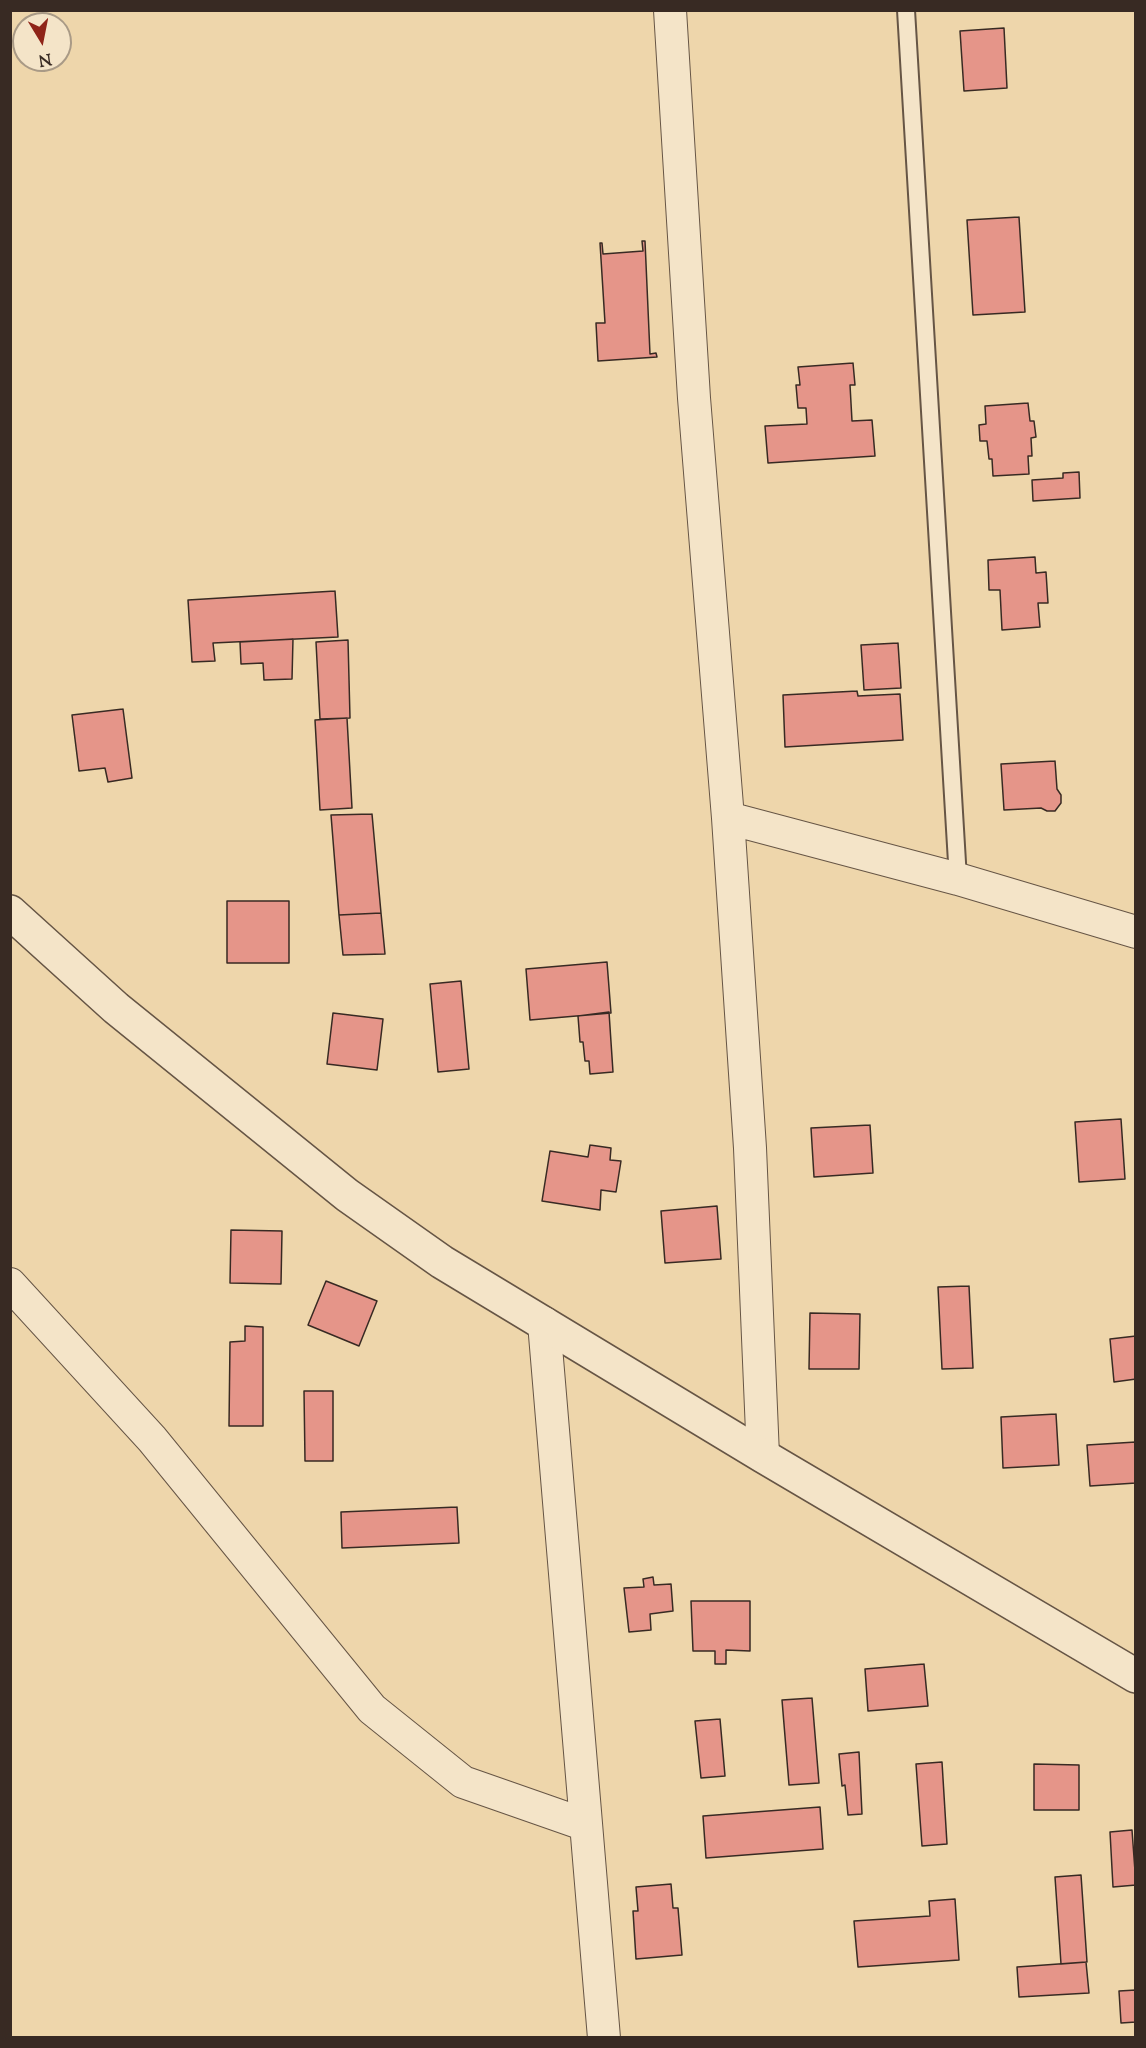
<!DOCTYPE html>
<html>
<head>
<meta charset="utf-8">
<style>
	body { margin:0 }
	#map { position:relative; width:1146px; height:2048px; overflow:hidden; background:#eed6ab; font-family:"Sorts Mill Goudy",serif }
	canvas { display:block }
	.frame { position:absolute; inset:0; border:12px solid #382a23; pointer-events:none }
	.north { position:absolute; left:12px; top:12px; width:60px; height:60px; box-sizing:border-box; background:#f4e4c8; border:2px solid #a99a86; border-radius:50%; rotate:170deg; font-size:16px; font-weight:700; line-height:24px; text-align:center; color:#382a23 }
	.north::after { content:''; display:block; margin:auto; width:21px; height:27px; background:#8f2418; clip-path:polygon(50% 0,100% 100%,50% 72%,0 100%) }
</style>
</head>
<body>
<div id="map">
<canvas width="1146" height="2048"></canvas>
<div class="frame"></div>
<div class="north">N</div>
</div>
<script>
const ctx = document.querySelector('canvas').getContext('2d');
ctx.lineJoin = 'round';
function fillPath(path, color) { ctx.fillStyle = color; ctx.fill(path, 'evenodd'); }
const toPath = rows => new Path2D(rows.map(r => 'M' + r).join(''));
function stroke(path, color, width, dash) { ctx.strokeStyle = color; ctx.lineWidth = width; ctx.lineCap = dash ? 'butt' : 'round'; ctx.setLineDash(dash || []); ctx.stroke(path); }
const building = toPath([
	[1004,28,1007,88,964,91,960,31,1004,28],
	[1019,217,1025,312,973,315,967,220,1019,217],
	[642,241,645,241,650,354,656,353,657,357,598,361,596,323,605,323,600,243,602,243,603,254,643,251,642,241],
	[853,363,855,385,850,385,852,421,872,420,875,456,768,463,765,426,807,424,806,408,798,408,796,385,800,385,798,367,853,363],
	[1028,403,1030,421,1034,421,1036,437,1031,438,1032,456,1028,456,1029,474,993,476,992,459,989,459,987,441,980,441,979,425,986,424,985,406,1028,403],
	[1079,472,1080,498,1033,501,1032,480,1063,478,1063,473,1079,472],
	[1035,557,1036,573,1046,572,1048,603,1038,603,1040,627,1002,630,1000,590,989,590,988,560,1035,557],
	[335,591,338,637,213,643,215,661,192,662,188,600,335,591],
	[293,639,292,679,264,680,263,663,241,664,240,642,293,639],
	[348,640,350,718,320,719,316,642,348,640],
	[898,643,901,688,864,690,861,645,898,643],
	[857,691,858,696,900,694,903,740,785,747,783,695,857,691],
	[123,709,132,778,108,782,105,768,79,771,72,715,123,709],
	[347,718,352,808,320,810,315,720,347,718],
	[1055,761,1057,789,1061,795,1061,803,1055,811,1047,811,1041,808,1004,810,1001,764,1055,761],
	[372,814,381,913,339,915,331,815,372,814],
	[227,901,289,901,289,963,227,963,227,901],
	[381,913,385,954,343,955,339,915,381,913],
	[607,962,611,1013,530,1020,526,969,607,962],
	[461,981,469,1069,438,1072,430,984,461,981],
	[609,1012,613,1072,590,1074,589,1061,585,1061,583,1042,580,1042,578,1016,609,1012],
	[333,1013,383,1019,377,1070,327,1064,333,1013],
	[1121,1119,1125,1179,1079,1182,1075,1122,1121,1119],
	[870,1125,873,1173,814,1177,811,1128,870,1125],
	[590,1145,611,1148,610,1160,621,1161,616,1192,601,1190,600,1210,542,1201,550,1151,588,1157,590,1145],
	[717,1206,721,1259,665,1263,661,1211,717,1206],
	[231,1230,282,1231,281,1284,230,1283,231,1230],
	[326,1281,377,1301,359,1346,308,1325,326,1281],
	[969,1286,973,1368,942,1369,938,1287,969,1286],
	[810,1313,860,1314,859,1369,809,1369,810,1313],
	[245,1326,263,1327,263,1426,229,1426,230,1342,245,1341,245,1326],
	[1136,1336,1136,1379,1114,1382,1110,1339,1136,1336],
	[304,1391,333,1391,333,1461,305,1461,304,1391],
	[1056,1414,1059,1465,1003,1468,1001,1417,1056,1414],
	[1136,1442,1136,1483,1090,1486,1087,1445,1136,1442],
	[457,1507,459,1543,342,1548,341,1512,457,1507],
	[653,1577,654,1585,671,1584,673,1611,650,1614,651,1630,629,1632,624,1588,644,1587,643,1579,653,1577],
	[691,1601,750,1601,750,1651,726,1650,726,1664,715,1664,715,1651,693,1651,691,1601],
	[924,1664,928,1706,868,1711,865,1669,924,1664],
	[812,1698,819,1783,789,1785,782,1700,812,1698],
	[720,1719,725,1776,701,1778,695,1721,720,1719],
	[859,1752,862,1814,848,1815,845,1785,842,1786,839,1754,859,1752],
	[942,1762,947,1844,922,1846,916,1764,942,1762],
	[1034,1764,1079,1765,1079,1810,1034,1810,1034,1764],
	[820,1807,823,1849,706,1858,703,1816,820,1807],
	[1132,1830,1136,1885,1113,1887,1110,1832,1132,1830],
	[1081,1875,1087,1962,1061,1964,1055,1877,1081,1875],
	[671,1884,673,1908,678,1908,682,1955,636,1959,633,1911,638,1911,636,1887,671,1884],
	[955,1899,959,1960,858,1967,854,1921,930,1916,929,1901,955,1899],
	[1086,1962,1089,1993,1019,1997,1017,1967,1086,1962],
	[1136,1990,1136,2022,1121,2023,1119,1991,1136,1990]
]);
const service = toPath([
	[906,10,958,879]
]);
const minor = toPath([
	[670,10,694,398,728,818,750,1148,763,1456],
	[728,818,958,879,1136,932],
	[10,1284,152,1439,372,1709,463,1782,586,1825],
	[544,1323,604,2038]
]);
const tertiary = toPath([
	[10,912,116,1008,347,1195,442,1262,763,1456,1136,1676]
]);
fillPath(building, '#e59589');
stroke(building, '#382a23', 1.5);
stroke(service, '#665545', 20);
stroke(minor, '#665545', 34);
stroke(tertiary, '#665545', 36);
stroke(service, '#f4e4c8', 16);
stroke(minor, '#f4e4c8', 32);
stroke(tertiary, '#f4e4c8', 33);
</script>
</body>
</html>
